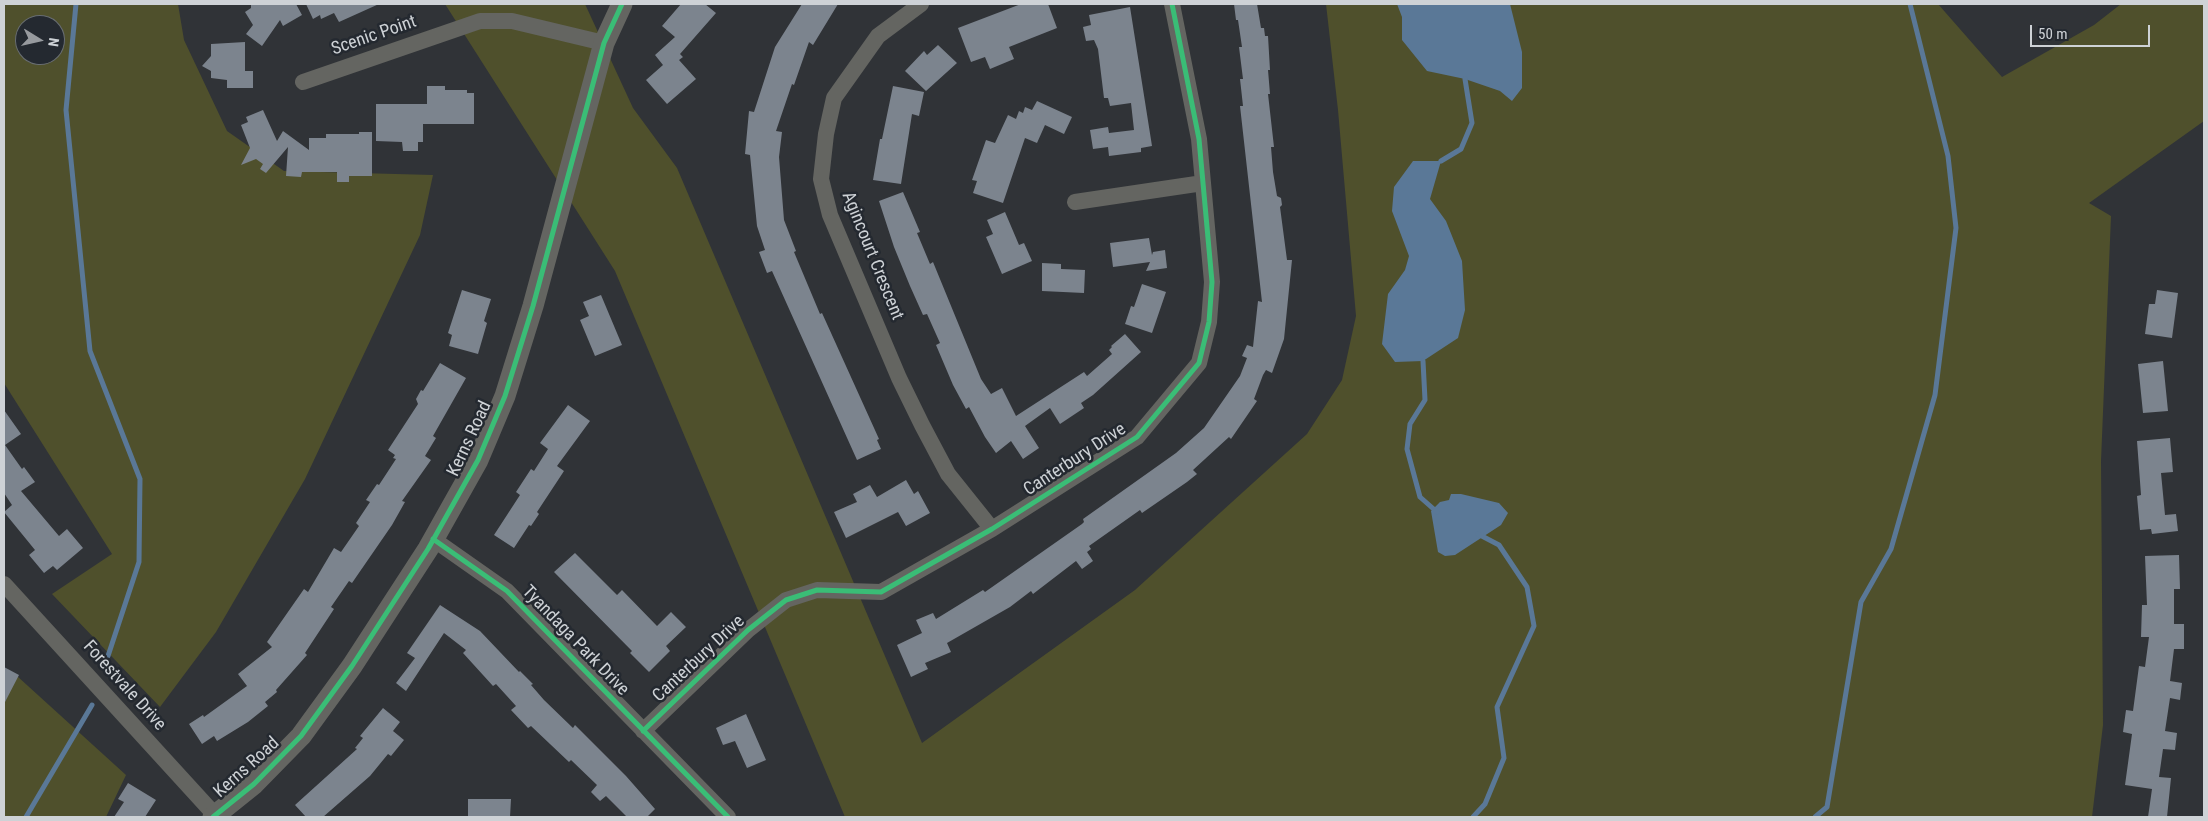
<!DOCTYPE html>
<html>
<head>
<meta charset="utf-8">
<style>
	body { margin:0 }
	#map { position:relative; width:2208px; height:821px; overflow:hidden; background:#303337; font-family:"Roboto Condensed",sans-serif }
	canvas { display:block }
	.frame { position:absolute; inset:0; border:5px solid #ced2d6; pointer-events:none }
	.north { position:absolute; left:15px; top:15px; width:50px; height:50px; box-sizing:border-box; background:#242930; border:1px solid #686d72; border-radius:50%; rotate:99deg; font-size:14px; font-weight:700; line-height:20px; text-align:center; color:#ced2d6 }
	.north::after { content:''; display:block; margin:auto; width:18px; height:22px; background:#979a9e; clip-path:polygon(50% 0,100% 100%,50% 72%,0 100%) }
	.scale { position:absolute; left:2030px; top:25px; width:120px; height:22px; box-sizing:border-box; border:2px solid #ced2d6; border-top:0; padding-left:6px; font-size:15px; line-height:18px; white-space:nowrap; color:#ced2d6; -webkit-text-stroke:4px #242930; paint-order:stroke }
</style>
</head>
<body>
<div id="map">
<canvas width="2208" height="821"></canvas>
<div class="frame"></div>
<div class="north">N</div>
<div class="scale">50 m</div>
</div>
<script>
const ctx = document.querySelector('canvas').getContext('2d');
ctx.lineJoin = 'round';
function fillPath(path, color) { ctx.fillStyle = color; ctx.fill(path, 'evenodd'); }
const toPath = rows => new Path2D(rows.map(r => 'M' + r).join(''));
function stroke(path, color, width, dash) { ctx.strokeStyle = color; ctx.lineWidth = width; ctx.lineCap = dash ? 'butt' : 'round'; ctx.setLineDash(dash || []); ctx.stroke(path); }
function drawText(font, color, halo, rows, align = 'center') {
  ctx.font = font + ' "Roboto Condensed",sans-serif'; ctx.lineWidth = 5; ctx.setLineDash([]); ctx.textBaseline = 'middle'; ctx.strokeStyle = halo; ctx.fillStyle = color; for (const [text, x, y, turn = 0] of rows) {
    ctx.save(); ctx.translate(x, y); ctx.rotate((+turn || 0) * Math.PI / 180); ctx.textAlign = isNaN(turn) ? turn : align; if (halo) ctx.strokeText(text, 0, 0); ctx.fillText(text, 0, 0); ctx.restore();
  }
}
const green = toPath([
	[4,4,178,4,184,40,227,131,284,171,433,175,420,235,305,479,216,632,160,707,52,594,112,554,4,383],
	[25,25,55,25,55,55,25,55],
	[445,4,585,4,633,108,677,168,922,743,1135,590,1307,434,1342,380,1356,316,1338,110,1326,4,1938,4,2002,77,2094,25,2121,4,2204,4,2204,121,2089,203,2111,216,2101,461,2103,725,2092,817,845,817,615,271],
	[17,676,126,775,106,817,4,817,4,697]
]);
const water = toPath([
	[1397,4,1510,4,1522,52,1522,88,1512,101,1500,91,1465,79,1427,71,1402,40,1402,17],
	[1413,161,1441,161,1430,199,1446,221,1462,261,1465,310,1458,338,1423,361,1395,362,1382,344,1388,294,1405,270,1409,256,1392,211,1394,187],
	[1451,494,1461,494,1499,503,1508,513,1501,525,1455,555,1445,556,1438,552,1431,511,1440,502,1449,500]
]);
const stream = toPath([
	[76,4,66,110,90,351,140,479,139,562,108,656],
	[1441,161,1461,149,1472,123,1465,79],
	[1423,361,1425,400,1410,424,1407,449,1420,497,1437,512],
	[26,817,92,705],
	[1473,817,1485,804,1504,758,1497,707,1534,626,1527,587,1499,545,1478,534],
	[1815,817,1827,807,1861,602,1891,549,1935,395,1956,228,1948,156,1910,4]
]);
const building = toPath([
	[251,4,296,4,302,15,283,26,280,20,262,46,246,34,253,25,245,12,251,8],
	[306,4,379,4,339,22,334,13,321,19,320,15,313,19],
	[681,4,705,4,716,13,680,54,683,57,679,60,696,79,667,104,646,80,663,65,655,55,675,37,662,26],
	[802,4,838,4,813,45,809,42,794,85,792,84,776,131,782,132,779,157,784,220,796,251,794,252,820,314,822,313,879,439,877,440,881,449,857,460,772,271,767,273,759,252,765,250,757,226,750,155,745,154,749,111,754,112,775,47],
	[1021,4,1048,4,1057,28,1009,47,1014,59,990,69,985,57,971,62,958,28],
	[1234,4,1257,4,1261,28,1264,28,1265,36,1268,36,1270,70,1268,70,1270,94,1268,94,1274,147,1271,147,1273,172,1277,196,1281,198,1282,205,1280,207,1287,260,1292,260,1284,339,1272,373,1266,370,1263,375,1254,399,1257,401,1231,439,1229,437,1193,470,1197,474,1187,482,1142,513,1140,510,1089,546,1091,549,1087,552,1093,561,1082,569,1076,561,1033,594,1031,591,1010,607,947,643,951,652,925,663,928,669,911,677,897,645,922,633,916,620,933,613,936,619,983,590,985,592,1082,524,1084,522,1083,519,1176,453,1204,428,1240,376,1247,358,1242,356,1247,345,1253,347,1258,301,1262,302,1240,106,1243,106,1240,79,1243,79,1239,47,1242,47,1238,20,1236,20],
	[1130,7,1152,146,1141,148,1141,152,1109,156,1108,147,1093,149,1090,130,1108,127,1109,133,1134,130,1131,103,1110,106,1108,98,1104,98,1098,49,1094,40,1086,41,1083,27,1091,25,1089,15],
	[245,42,245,71,253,71,253,88,227,88,227,80,211,78,211,71,202,66,211,56,211,44],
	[938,45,957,63,926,91,905,71,924,51,927,55],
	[427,86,445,86,445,90,467,90,467,93,474,93,474,124,423,124,423,142,418,142,418,151,403,151,402,142,376,141,376,104,427,104],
	[893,86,924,92,919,116,912,114,901,184,873,180,880,139,882,139],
	[1037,101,1072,117,1064,134,1045,125,1037,143,1025,138,1003,203,973,193,977,181,972,180,986,140,995,143,1008,115,1016,119,1019,111,1023,113,1025,107,1032,110],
	[263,110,277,141,283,131,309,150,309,138,326,138,326,134,359,134,359,132,372,132,372,176,349,176,349,182,337,182,337,172,302,172,301,177,286,176,288,147,266,173,260,169,263,164,256,159,241,165,250,148,241,125,248,122,246,117],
	[903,192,920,232,917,233,930,264,933,262,981,379,991,394,1002,388,1016,416,1084,372,1087,376,1112,354,1109,350,1112,347,1111,346,1125,334,1141,352,1093,395,1081,403,1084,408,1060,424,1050,408,1025,426,1039,448,1023,459,1011,441,996,453,985,437,969,407,966,409,953,385,936,345,940,343,927,314,923,315,910,286,894,247,879,201],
	[1005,212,1019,245,1024,243,1032,261,1002,274,986,237,993,234,987,220],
	[1149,238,1152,255,1153,252,1165,250,1167,268,1146,271,1150,262,1113,267,1110,243],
	[1042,263,1061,264,1061,269,1085,270,1084,293,1042,291],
	[1142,284,1166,292,1152,333,1125,324,1131,306,1134,307],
	[462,290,491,299,484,321,487,323,478,354,449,346,452,335,448,333],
	[2157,290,2178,293,2172,338,2145,334,2149,304,2155,304],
	[601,295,622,345,595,356,580,320,589,316,583,302],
	[2163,361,2168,411,2143,413,2138,364],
	[440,363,466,378,433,436,436,438,425,456,431,460,402,501,405,502,392,525,352,583,349,581,331,607,334,609,305,653,307,655,276,690,277,692,265,702,268,706,248,722,217,741,214,736,202,744,189,724,203,715,204,717,247,686,238,674,272,647,267,642,304,589,308,592,334,548,341,552,359,526,356,523,370,502,366,500,377,484,379,485,396,459,393,458,395,455,388,450,418,404,416,399,421,390,423,391],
	[568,405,590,421,557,466,564,471,537,512,539,514,531,526,529,525,514,548,494,535,520,495,516,492,531,469,534,471,548,449,540,443],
	[4,410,21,434,5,445,22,469,24,467,35,482,21,491,59,536,67,529,83,548,57,570,53,566,44,573,29,555,35,550,4,512,12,505,4,493],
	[2170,438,2173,472,2161,473,2165,515,2176,514,2178,531,2152,534,2151,529,2140,530,2137,496,2141,495,2137,441],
	[906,480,914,494,918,491,930,513,906,526,898,512,846,538,834,512,857,502,853,494,870,485,877,497],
	[575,553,617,595,622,590,657,626,671,612,686,627,666,646,670,651,649,672,630,653,632,651,554,572],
	[2179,555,2180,589,2174,589,2174,624,2184,624,2184,649,2174,649,2170,681,2182,683,2180,700,2170,698,2165,731,2177,733,2175,750,2163,749,2159,777,2171,778,2167,817,2148,817,2152,789,2125,785,2132,734,2123,732,2126,710,2133,711,2139,666,2145,667,2149,637,2141,637,2142,605,2147,605,2145,556],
	[440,605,480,631,519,672,520,671,533,684,531,685,544,700,573,728,575,725,626,776,655,809,647,817,627,817,606,796,600,801,591,792,597,785,571,760,569,762,531,726,528,728,511,710,516,706,496,684,493,686,463,653,466,650,444,633,406,691,396,683,415,658,407,653],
	[4,667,19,675,4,704],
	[383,708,400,722,393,731,404,740,391,756,388,754,370,776,323,817,306,817,295,805,357,749,355,748,363,738,360,736],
	[746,714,766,760,747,768,735,741,723,745,716,728],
	[128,783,156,800,145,817,114,817,124,802,118,799],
	[468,799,511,799,510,817,468,817]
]);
const minor = toPath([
	[921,4,878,36,834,98,826,134,821,179,830,215,899,378,922,425,948,474,992,529],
	[303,82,480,21,512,21,604,43],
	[1075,202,1203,183],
	[433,539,507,591,728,817],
	[4,584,215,815],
	[643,731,748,630,786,600,817,590,881,592,992,529,1137,437,1199,363,1209,322,1212,282,1199,139,1172,4]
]);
const tertiary = toPath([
	[213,817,254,784,301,736,352,666,428,549,478,460,505,396,533,306,604,43,622,4]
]);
const cycleway = toPath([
	[433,539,507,591,728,817],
	[643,731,748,630,786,600,817,590,881,592,992,529,1137,437,1199,363,1209,322,1212,282,1199,139,1172,4],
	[213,817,254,784,301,736,352,666,428,549,478,460,505,396,533,306,604,43,622,4]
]);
const streetNames = [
	["Scenic Point",374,36,-19],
	["Agincourt Crescent",872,256,68],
	["Kerns Road",470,439,-65],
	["Canterbury Drive",1075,460,-33],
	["Tyandaga Park Drive",575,641,46],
	["Canterbury Drive",699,659,-43],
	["Forestvale Drive",124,686,48],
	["Kerns Road",247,768,-42]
];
fillPath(green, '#4f502c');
fillPath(water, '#5a7897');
stroke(stream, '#5a7897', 5);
fillPath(building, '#7c848e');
stroke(minor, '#646561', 16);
stroke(tertiary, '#646561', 21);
stroke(cycleway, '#3abd76', 5);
drawText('18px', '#ced2d6', '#242930', streetNames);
</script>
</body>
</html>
